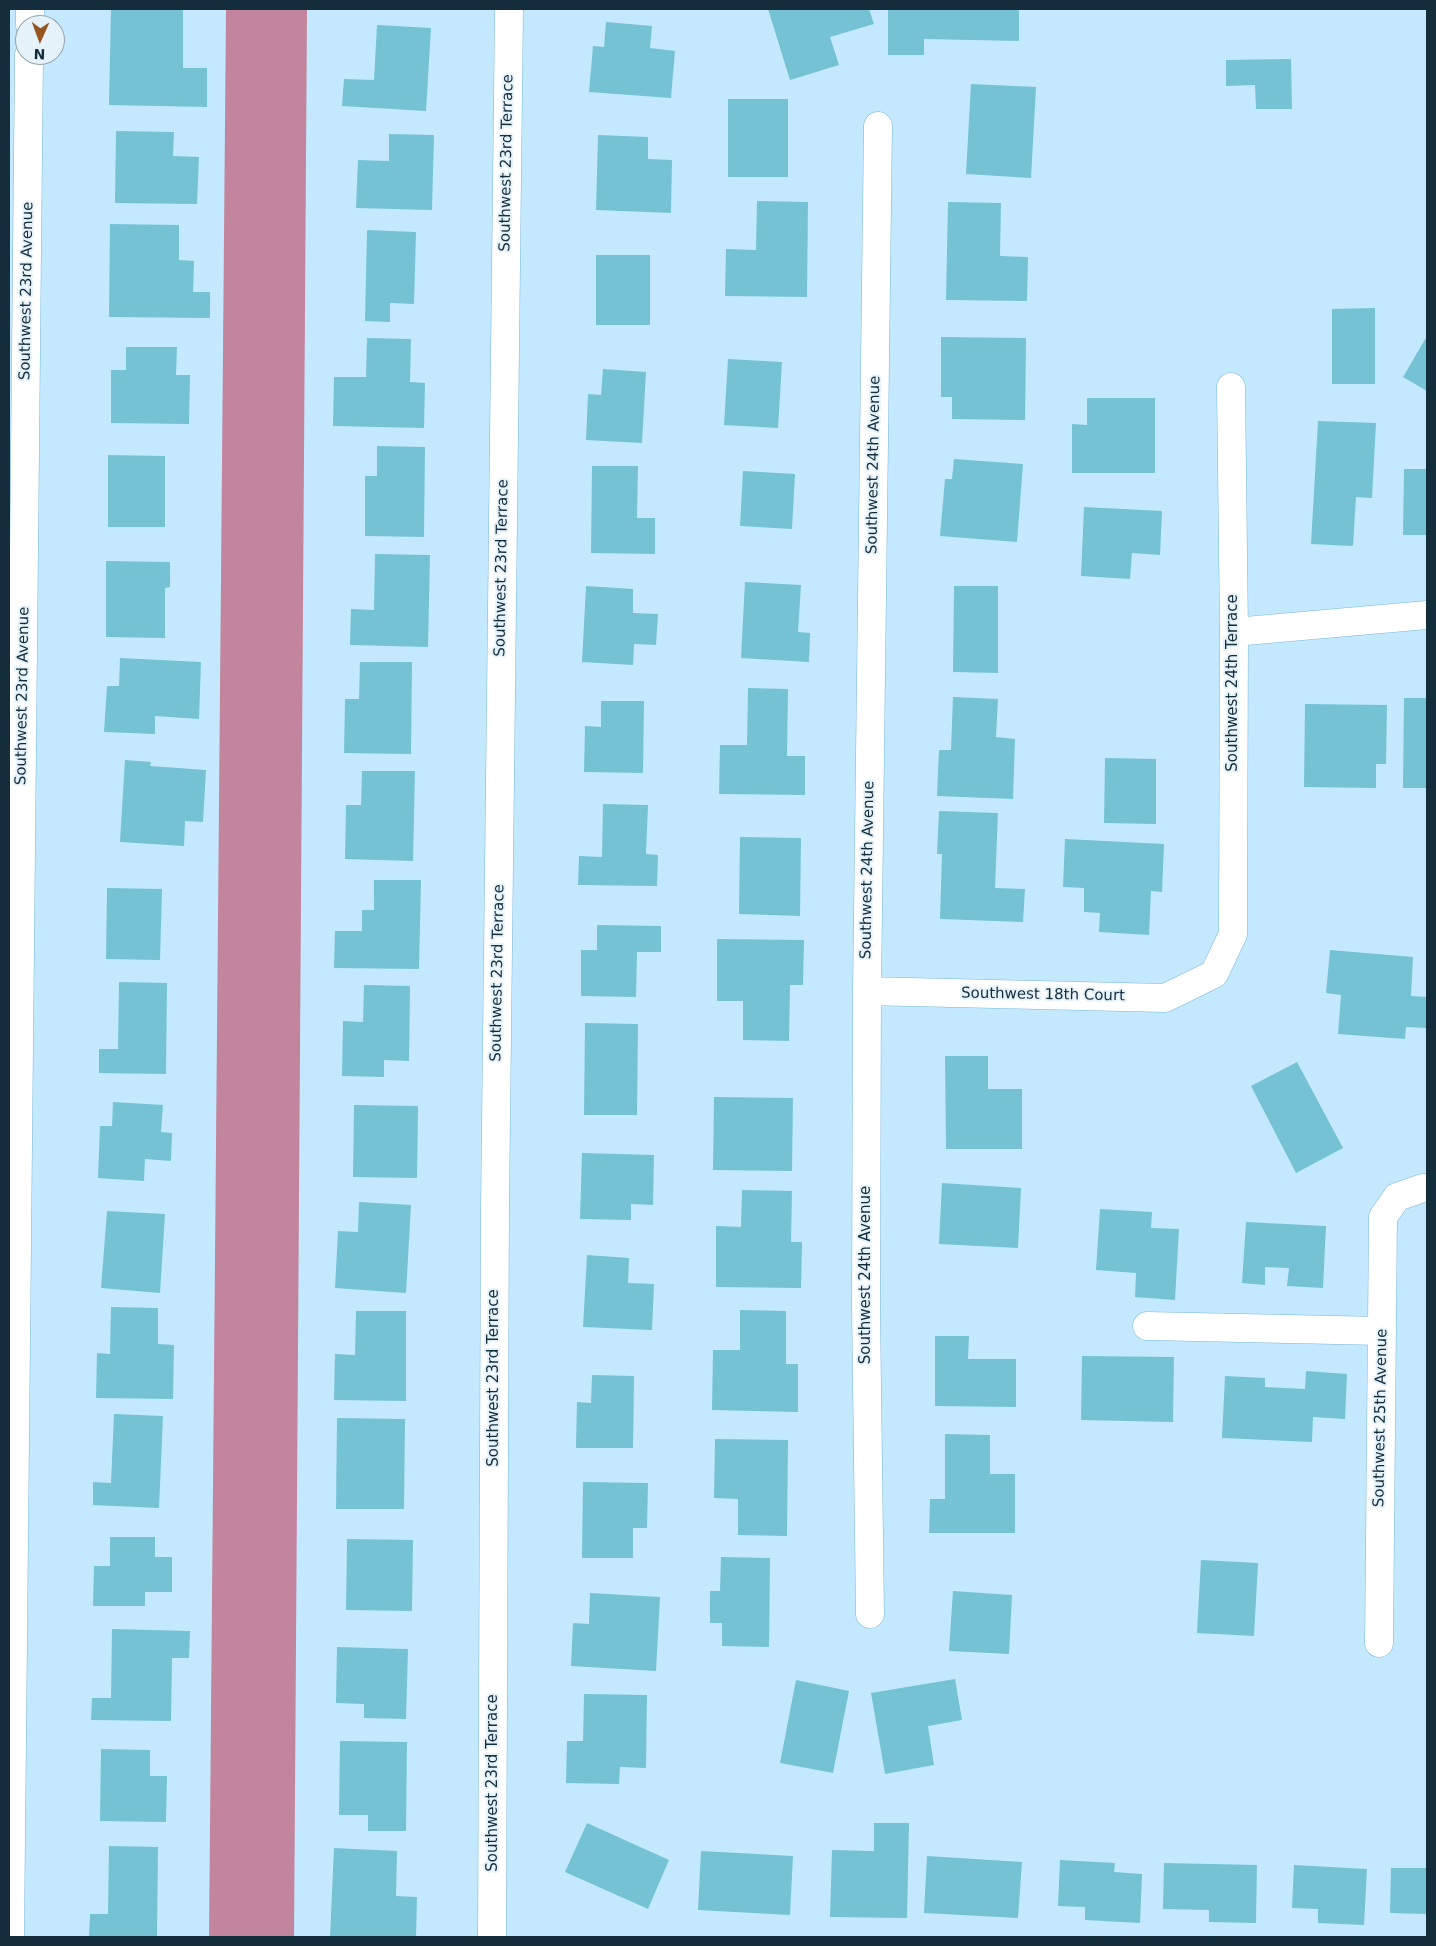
<!DOCTYPE html>
<html>
<head>
<meta charset="utf-8">
<style>
	body { margin:0 }
	#map { position:relative; width:1436px; height:1946px; overflow:hidden; background:#c4e9fe; font-family:"DejaVu Sans",sans-serif }
	canvas { display:block }
	.frame { position:absolute; inset:0; border:10px solid #142d3b; pointer-events:none }
	.north { position:absolute; left:15px; top:15px; width:50px; height:50px; box-sizing:border-box; background:#e6f2f9; border:1px solid #92a3ad; border-radius:50%; rotate:182deg; font-size:14px; font-weight:700; line-height:20px; text-align:center; color:#142d3b }
	.north::after { content:''; display:block; margin:auto; width:18px; height:22px; background:#975523; clip-path:polygon(50% 0,100% 100%,50% 72%,0 100%) }
</style>
</head>
<body>
<div id="map">
<canvas width="1436" height="1946"></canvas>
<div class="frame"></div>
<div class="north">N</div>
</div>
<script>
const ctx = document.querySelector('canvas').getContext('2d');
ctx.lineJoin = 'round';
function fillPath(path, color) { ctx.fillStyle = color; ctx.fill(path, 'evenodd'); }
const toPath = rows => new Path2D(rows.map(r => 'M' + r).join(''));
function stroke(path, color, width, dash) { ctx.strokeStyle = color; ctx.lineWidth = width; ctx.lineCap = dash ? 'butt' : 'round'; ctx.setLineDash(dash || []); ctx.stroke(path); }
function drawText(font, color, halo, rows, align = 'center') {
  ctx.font = font + ' "DejaVu Sans",sans-serif'; ctx.lineWidth = 4; ctx.setLineDash([]); ctx.textBaseline = 'middle'; ctx.strokeStyle = halo; ctx.fillStyle = color; for (const [text, x, y, turn = 0] of rows) {
    ctx.save(); ctx.translate(x, y); ctx.rotate((+turn || 0) * Math.PI / 180); ctx.textAlign = isNaN(turn) ? turn : align; if (halo) ctx.strokeText(text, 0, 0); ctx.fillText(text, 0, 0); ctx.restore();
  }
}
const water = toPath([
	[226,9,307,9,294,1937,209,1937]
]);
const building = toPath([
	[111,9,183,9,183,68,207,68,207,107,109,105],
	[768,9,869,9,874,24,830,37,839,65,790,80],
	[888,9,1019,9,1019,41,924,39,924,55,888,55],
	[606,22,652,26,650,48,675,51,671,98,589,92,593,46,604,47],
	[377,25,431,28,426,111,342,106,344,79,374,80],
	[1291,59,1292,109,1256,109,1255,85,1226,86,1226,60],
	[971,84,1036,87,1031,178,966,174],
	[728,99,788,99,788,177,728,177],
	[116,131,174,132,173,156,199,157,197,204,115,203],
	[389,134,434,135,432,210,356,208,358,160,389,161],
	[598,135,648,137,648,159,672,160,671,213,596,210],
	[757,201,808,202,807,297,725,296,726,249,756,250],
	[948,202,1001,203,1000,256,1028,257,1027,301,946,300],
	[110,224,179,225,179,260,194,261,193,292,210,292,210,318,109,317],
	[367,230,416,232,414,304,390,303,390,322,365,321],
	[596,255,650,255,650,325,596,325],
	[1375,308,1375,384,1332,384,1332,309],
	[1427,336,1427,391,1403,377],
	[941,337,1026,338,1025,420,952,419,952,397,941,397],
	[367,338,411,339,410,382,425,383,424,428,333,426,334,377,366,377],
	[126,347,177,347,176,375,190,375,189,424,111,423,111,370,126,370],
	[728,359,782,362,778,428,724,425],
	[603,369,646,372,642,443,586,440,588,394,601,395],
	[1087,398,1155,398,1155,473,1072,473,1072,424,1087,425],
	[1318,421,1376,423,1372,498,1356,497,1353,546,1311,544],
	[377,446,425,447,424,537,365,536,365,476,377,476],
	[108,455,165,456,165,527,108,527],
	[954,459,1023,464,1017,542,940,536,945,479,952,479],
	[592,466,638,466,637,518,655,518,655,554,591,553],
	[1404,469,1427,469,1427,535,1403,535],
	[743,471,795,474,792,529,740,526],
	[1084,507,1162,511,1160,555,1132,553,1130,579,1081,576],
	[375,554,430,555,428,647,350,645,351,609,374,610],
	[106,561,170,562,170,587,165,588,165,638,106,637],
	[745,582,801,585,798,632,810,633,809,662,741,658],
	[586,586,633,589,633,613,658,614,656,645,634,644,633,665,582,662],
	[954,586,998,586,998,673,953,672],
	[120,658,201,662,199,719,155,716,155,734,104,732,107,686,119,686],
	[360,662,412,662,411,754,344,753,345,699,359,699],
	[748,688,788,689,787,756,805,756,805,795,719,794,720,745,747,745],
	[953,697,998,699,996,737,1015,739,1013,799,937,796,939,750,951,750],
	[1404,698,1427,698,1427,788,1403,788],
	[601,701,644,701,643,773,584,772,585,726,601,727],
	[1305,704,1387,705,1386,764,1376,764,1376,788,1304,787],
	[1105,758,1156,759,1156,824,1104,823],
	[125,760,151,762,150,766,206,770,203,822,185,821,184,846,120,842],
	[362,771,415,771,413,861,345,859,346,805,361,805],
	[603,804,648,805,646,854,658,855,657,886,578,885,579,856,602,857],
	[939,811,998,813,995,888,1025,889,1023,922,940,919,942,854,937,854],
	[740,837,801,838,800,916,739,914],
	[1065,839,1164,844,1162,892,1151,891,1149,935,1099,932,1100,913,1084,912,1084,888,1063,887],
	[374,880,421,880,419,969,334,968,335,931,362,931,362,910,374,910],
	[107,888,162,889,160,960,106,959],
	[597,925,661,926,661,952,637,952,636,997,581,996,581,950,597,950],
	[717,939,804,940,803,985,790,985,789,1041,743,1040,743,1001,717,1001],
	[1330,950,1413,957,1411,996,1427,997,1427,1028,1406,1027,1405,1039,1338,1034,1341,995,1326,993],
	[119,982,167,983,166,1074,99,1073,99,1049,118,1049],
	[364,985,410,986,409,1061,384,1060,384,1077,342,1076,343,1021,363,1022],
	[585,1023,638,1024,637,1115,584,1115],
	[945,1056,988,1056,988,1089,1022,1089,1022,1149,946,1149],
	[1297,1062,1343,1148,1296,1173,1251,1086],
	[714,1097,793,1098,792,1171,713,1170],
	[113,1102,163,1105,161,1132,172,1133,171,1161,145,1159,144,1181,98,1178,100,1126,112,1126],
	[354,1105,418,1106,417,1178,353,1177],
	[582,1153,654,1155,653,1205,631,1204,631,1220,580,1219],
	[942,1183,1021,1188,1018,1248,939,1244],
	[742,1190,792,1191,791,1242,802,1242,801,1288,716,1287,716,1226,741,1227],
	[359,1202,411,1205,406,1293,335,1288,338,1231,358,1232],
	[1100,1209,1152,1212,1151,1228,1179,1229,1175,1300,1135,1297,1136,1273,1096,1270],
	[107,1211,165,1214,160,1293,101,1288],
	[1246,1222,1326,1226,1323,1288,1287,1286,1289,1268,1265,1267,1265,1285,1242,1283],
	[587,1255,629,1258,628,1283,654,1284,652,1330,583,1327],
	[111,1307,158,1308,158,1344,174,1345,173,1399,96,1398,97,1353,110,1354],
	[740,1310,786,1311,786,1364,798,1364,798,1412,712,1410,713,1350,740,1350],
	[356,1311,406,1311,406,1401,334,1400,335,1354,355,1355],
	[935,1336,969,1336,968,1359,1016,1359,1016,1407,935,1406],
	[1082,1356,1174,1357,1173,1422,1081,1420],
	[1306,1371,1347,1374,1345,1419,1313,1417,1312,1442,1222,1438,1225,1376,1265,1378,1265,1387,1305,1389],
	[592,1375,634,1376,633,1448,576,1448,577,1402,591,1403],
	[114,1414,163,1416,159,1508,93,1505,93,1482,111,1483],
	[337,1418,405,1419,404,1509,336,1509],
	[945,1434,990,1435,990,1474,1015,1474,1015,1533,929,1533,930,1499,945,1499],
	[715,1439,788,1440,787,1536,738,1535,738,1499,714,1498],
	[583,1482,648,1483,647,1528,633,1528,633,1558,582,1558],
	[110,1537,155,1537,155,1557,172,1557,172,1592,145,1592,145,1606,93,1606,94,1566,110,1566],
	[347,1539,413,1540,412,1611,346,1610],
	[721,1557,770,1558,769,1647,722,1646,722,1623,710,1623,710,1591,720,1591],
	[1201,1560,1258,1563,1254,1636,1197,1633],
	[953,1591,1012,1595,1009,1654,949,1651],
	[590,1593,660,1597,656,1671,571,1666,573,1623,589,1624],
	[112,1629,190,1631,189,1658,172,1658,171,1721,91,1720,92,1698,111,1698],
	[337,1647,408,1649,406,1719,364,1718,364,1704,336,1703],
	[955,1679,962,1720,928,1726,934,1765,885,1774,871,1693],
	[796,1680,849,1691,833,1773,780,1763],
	[584,1694,647,1695,646,1768,620,1767,619,1784,566,1783,567,1741,583,1741],
	[340,1741,407,1742,406,1831,368,1831,368,1815,339,1815],
	[101,1749,150,1750,150,1776,167,1776,166,1822,100,1821],
	[587,1823,669,1860,648,1909,565,1872],
	[874,1823,909,1823,907,1918,830,1917,832,1850,874,1851],
	[109,1846,158,1847,157,1937,89,1937,90,1914,108,1914],
	[334,1848,397,1851,396,1896,417,1897,416,1937,330,1937],
	[701,1851,793,1856,790,1915,698,1910],
	[927,1856,1022,1862,1018,1918,924,1913],
	[1060,1860,1115,1863,1114,1872,1142,1874,1140,1923,1085,1920,1085,1907,1058,1906],
	[1164,1863,1257,1865,1256,1923,1209,1922,1209,1910,1163,1909],
	[1294,1865,1367,1869,1364,1925,1318,1923,1318,1909,1292,1908],
	[1391,1868,1427,1868,1427,1914,1390,1913]
]);
const minor = toPath([
	[30,25,30,9],
	[1234,632,1427,615],
	[867,991,1165,998,1214,974,1233,934,1234,632,1231,387],
	[1147,1326,1382,1331],
	[870,1614,866,1307,867,991,878,126],
	[1379,1643,1383,1217,1397,1197,1423,1188,1427,1188],
	[10,1937,29,55],
	[492,1937,495,1207,509,9]
]);
const streetNames = [
	["Southwest 23rd Terrace",507,163,-89],
	["Southwest 23rd Avenue",27,291,-89],
	["Southwest 24th Avenue",874,465,-89],
	["Southwest 23rd Terrace",502,568,-89],
	["Southwest 24th Terrace",1233,683,-90],
	["Southwest 23rd Avenue",23,696,-89],
	["Southwest 24th Avenue",868,870,-89],
	["Southwest 23rd Terrace",498,973,-89],
	["Southwest 18th Court",1043,995,1],
	["Southwest 24th Avenue",866,1275,-90],
	["Southwest 23rd Terrace",494,1378,-90],
	["Southwest 25th Avenue",1381,1418,-89],
	["Southwest 23rd Terrace",493,1783,-90]
];
fillPath(water, '#c3849d');
fillPath(building, '#74c2d4');
stroke(minor, '#78b6d8', 29);
stroke(minor, '#fff', 28);
drawText('15px', '#142d3b', '#e6f2f9', streetNames);
</script>
</body>
</html>
